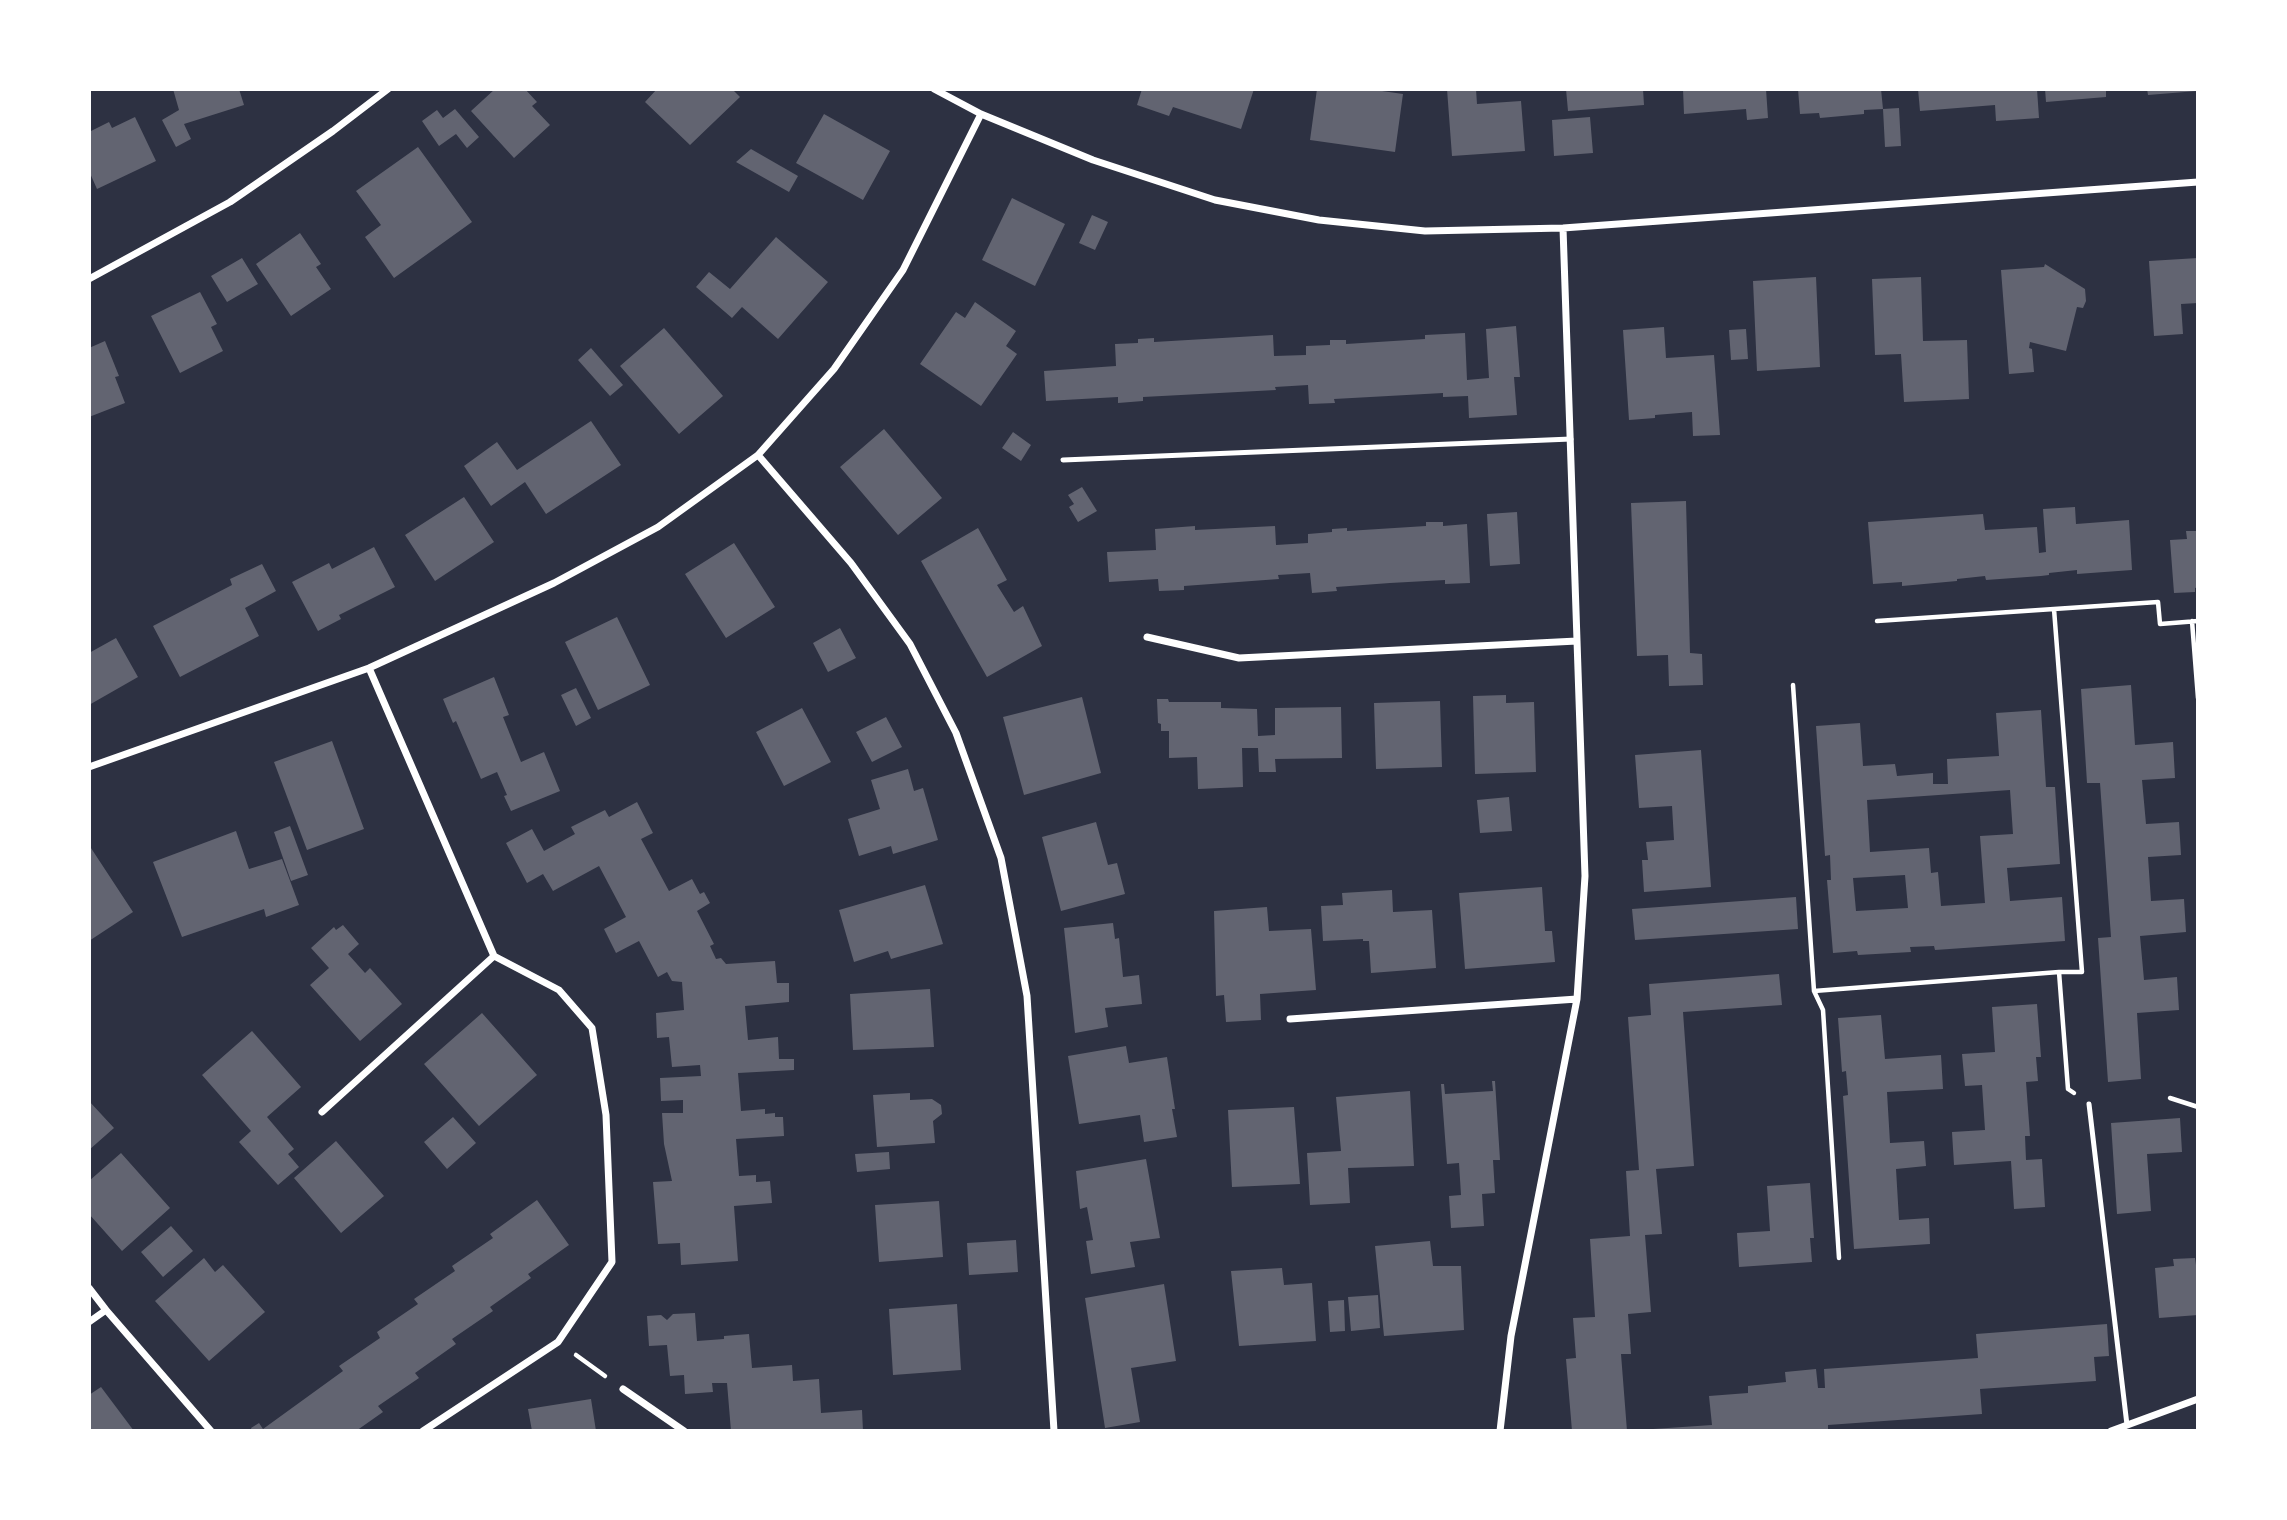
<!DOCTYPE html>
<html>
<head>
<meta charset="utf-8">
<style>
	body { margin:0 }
	#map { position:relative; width:2287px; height:1520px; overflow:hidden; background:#2d3142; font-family:Poppins,sans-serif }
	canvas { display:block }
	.frame { position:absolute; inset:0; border:91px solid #fff; pointer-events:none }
</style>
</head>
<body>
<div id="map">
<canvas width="2287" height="1520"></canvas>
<div class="frame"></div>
</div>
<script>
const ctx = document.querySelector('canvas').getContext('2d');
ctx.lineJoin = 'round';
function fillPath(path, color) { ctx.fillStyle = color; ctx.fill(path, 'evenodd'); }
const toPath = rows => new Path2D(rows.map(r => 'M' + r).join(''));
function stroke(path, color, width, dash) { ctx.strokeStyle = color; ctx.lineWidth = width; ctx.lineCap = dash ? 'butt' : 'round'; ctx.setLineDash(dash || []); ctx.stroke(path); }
const building = toPath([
	[173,89,239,89,244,105,184,124,191,139,176,147,162,120,179,110],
	[495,89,525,89,537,102,532,106,550,125,514,158,471,111],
	[657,89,732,89,740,97,690,145,645,102],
	[1142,89,1254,89,1241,129,1173,107,1169,116,1137,105],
	[1317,89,1383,89,1382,91,1403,94,1395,152,1310,140],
	[1447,89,1476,89,1477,104,1521,101,1525,151,1452,156],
	[1566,89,1643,89,1644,105,1568,111],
	[1683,89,1766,89,1768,118,1747,120,1746,109,1684,114],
	[1798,89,1881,89,1883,109,1864,110,1864,114,1820,118,1819,113,1800,114],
	[1918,89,2037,89,2039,118,1996,121,1995,105,1920,111],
	[2045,89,2106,89,2106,97,2046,102],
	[2147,89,2197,89,2197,91,2148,95],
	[1899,108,1901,146,1885,147,1883,109],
	[455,109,479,137,467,148,456,134,439,146,422,121,437,110,443,118],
	[824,114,890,151,863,200,796,163],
	[135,117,156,161,97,189,89,171,89,132,109,122,112,128],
	[1590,117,1593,153,1554,156,1552,120],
	[418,147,472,222,394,278,365,237,381,225,356,191],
	[751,149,798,176,789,192,736,162],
	[1012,198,1065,224,1035,286,982,260],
	[1092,215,1108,222,1095,250,1079,243],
	[300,233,321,264,316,267,331,289,291,316,256,264],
	[776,237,828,282,778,339,742,307,732,318,696,287,709,272,730,289],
	[242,258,258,284,227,302,211,276],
	[2198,258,2198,303,2181,304,2183,334,2154,336,2149,261],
	[2045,264,2085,289,2086,301,2083,308,2077,307,2066,351,2030,342,2029,348,2032,349,2034,372,2009,374,2001,270,2044,267],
	[1816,277,1820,367,1757,371,1753,281],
	[1921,277,1923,341,1967,340,1969,399,1904,402,1901,354,1875,355,1872,279],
	[200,292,217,324,211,327,223,351,180,373,151,316],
	[975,302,1016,331,1006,346,1017,354,981,406,920,364,956,312,965,318],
	[1516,326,1520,377,1514,377,1517,415,1469,418,1468,396,1443,397,1443,393,1334,399,1335,403,1309,404,1308,385,1275,387,1276,390,1143,397,1143,401,1118,403,1118,397,1046,401,1044,371,1116,366,1115,344,1138,343,1138,339,1154,338,1154,342,1273,335,1274,356,1306,355,1306,346,1330,345,1330,340,1346,340,1346,344,1425,339,1425,335,1465,333,1467,380,1489,378,1486,329],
	[1664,327,1666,358,1714,355,1720,435,1693,436,1692,412,1655,415,1655,418,1629,420,1623,330],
	[664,328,723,396,679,434,620,366],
	[1746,329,1748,359,1731,360,1729,330],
	[105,341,119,376,115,377,125,403,89,417,89,348],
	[591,348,623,385,610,396,578,360],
	[591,421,621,465,546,514,525,482,491,506,464,466,497,442,517,470],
	[884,429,942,498,898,535,840,467],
	[1013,432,1031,445,1021,461,1002,448],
	[1082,487,1097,511,1078,522,1069,507,1074,504,1068,495],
	[464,497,494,542,435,581,405,535],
	[1686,501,1690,653,1702,654,1703,685,1669,686,1668,655,1637,656,1631,503],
	[2075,507,2076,524,2129,520,2132,570,2077,574,2077,570,2049,573,2049,575,2041,576,1986,580,1985,576,1957,579,1957,581,1902,586,1902,582,1873,584,1868,522,1983,514,1985,530,2037,527,2039,553,2046,552,2043,509],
	[1517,512,1520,564,1490,566,1487,514],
	[1426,522,1443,522,1443,526,1467,524,1470,583,1445,584,1445,580,1390,583,1336,587,1337,591,1312,593,1310,573,1278,575,1279,579,1184,586,1184,590,1159,591,1158,579,1109,582,1107,552,1156,550,1155,529,1195,526,1195,530,1275,526,1276,545,1308,543,1308,534,1332,532,1332,529,1347,528,1347,531,1426,526],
	[978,528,1007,580,997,585,1014,612,1023,606,1042,646,987,677,921,561],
	[2186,531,2198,531,2198,587,2195,588,2195,592,2174,593,2170,540,2187,539],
	[734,543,775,607,726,638,685,574],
	[374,547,395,587,339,615,341,619,318,631,292,582,329,563,332,569],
	[262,564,276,591,245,608,259,636,180,677,153,626,232,585,230,579],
	[617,617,650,685,598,710,565,642],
	[840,628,856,658,828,672,813,643],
	[116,638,138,677,89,705,89,653],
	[494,677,509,715,503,717,521,762,544,752,560,791,511,811,504,796,507,795,497,772,481,779,456,721,453,723,443,699],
	[2131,685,2135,745,2173,742,2175,778,2142,780,2146,824,2179,822,2181,855,2148,857,2151,901,2184,899,2186,932,2140,936,2144,980,2177,977,2179,1010,2137,1013,2141,1079,2108,1082,2098,938,2111,937,2100,783,2087,783,2081,689],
	[576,688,591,718,576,726,561,695],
	[1506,695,1506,703,1534,702,1536,772,1475,774,1473,696],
	[1082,697,1101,773,1024,795,1003,717],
	[1157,699,1168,699,1169,702,1221,702,1221,708,1257,709,1258,736,1275,735,1275,708,1341,707,1342,758,1275,759,1276,772,1259,772,1258,748,1242,748,1243,787,1198,789,1197,757,1169,758,1169,731,1161,731,1161,724,1158,723],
	[1440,701,1442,767,1376,769,1374,703],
	[802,708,831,762,784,786,756,732],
	[2041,710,2046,787,2055,787,2060,864,2007,868,2010,901,2062,897,2065,941,1935,950,1934,946,1910,947,1911,952,1858,955,1857,951,1833,953,1827,880,1831,880,1830,855,1825,856,1816,726,1860,723,1863,766,1895,764,1897,776,1933,773,1933,784,1948,784,1947,759,1999,756,1996,713],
	[2010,790,2013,834,1980,836,1985,903,1941,906,1938,872,1931,873,1929,848,1870,852,1867,800],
	[1905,875,1908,908,1856,911,1853,878],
	[886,717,902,747,872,762,856,732],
	[332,741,364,829,307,850,274,762],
	[1701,750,1711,887,1644,892,1642,860,1648,860,1646,842,1674,840,1672,806,1639,808,1635,755],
	[908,769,914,791,923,788,938,840,893,854,891,846,859,856,848,819,880,809,871,780],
	[1509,797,1512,831,1480,833,1477,800],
	[637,802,653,833,641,839,669,891,692,879,700,894,704,892,710,903,697,911,714,944,710,946,716,959,721,958,726,964,775,961,777,983,789,983,789,1002,745,1006,748,1040,778,1037,779,1059,794,1059,794,1070,738,1073,741,1111,765,1109,765,1114,775,1113,775,1117,783,1117,784,1136,736,1139,739,1176,756,1175,756,1182,770,1181,772,1203,734,1206,738,1261,681,1265,680,1243,658,1244,653,1182,672,1181,664,1144,662,1113,683,1113,683,1100,661,1101,660,1078,701,1076,700,1065,672,1067,669,1037,657,1038,656,1013,684,1010,682,982,672,981,667,972,658,977,639,941,616,953,604,929,626,917,599,866,553,891,543,874,527,883,506,843,532,829,544,851,575,834,571,827,605,810,609,817],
	[1096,822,1108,865,1117,863,1125,894,1061,911,1042,837],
	[290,826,308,875,291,881,274,832],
	[236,831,249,869,282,859,299,905,266,917,264,909,182,937,153,862],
	[89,845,133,912,89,941],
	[925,885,943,944,891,959,888,951,854,962,839,910],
	[1542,887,1545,931,1552,931,1555,962,1465,969,1459,893],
	[1392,890,1393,912,1432,910,1436,968,1371,973,1369,941,1363,941,1363,939,1323,941,1321,906,1343,905,1342,893],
	[1796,897,1798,929,1635,940,1632,909],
	[1267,907,1269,931,1311,929,1316,990,1260,994,1261,1020,1226,1022,1224,995,1216,996,1214,911],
	[1113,923,1115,939,1119,938,1123,977,1139,975,1142,1004,1105,1008,1108,1027,1075,1033,1064,928],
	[343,925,359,944,348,954,365,973,370,968,402,1004,360,1041,310,985,329,968,311,948,334,927,336,930],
	[1779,974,1782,1005,1683,1012,1694,1166,1656,1169,1662,1234,1645,1235,1651,1312,1628,1314,1631,1354,1621,1354,1627,1431,1572,1431,1566,1359,1576,1358,1573,1318,1595,1317,1590,1239,1630,1236,1626,1171,1639,1170,1628,1017,1651,1015,1649,984],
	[930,989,934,1047,853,1050,850,994],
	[2037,1004,2041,1057,2036,1057,2038,1081,2026,1082,2030,1136,2025,1136,2026,1160,2042,1159,2045,1207,2014,1209,2011,1161,1954,1165,1952,1132,1985,1130,1982,1085,1965,1086,1962,1054,1995,1052,1992,1007],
	[482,1013,537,1075,479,1126,424,1064],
	[1881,1015,1885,1059,1941,1055,1943,1089,1887,1092,1890,1143,1924,1141,1926,1166,1896,1169,1899,1220,1929,1218,1930,1244,1854,1249,1843,1096,1848,1095,1846,1071,1842,1072,1838,1018],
	[252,1031,301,1087,267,1117,294,1149,288,1154,299,1167,278,1185,239,1142,251,1131,202,1075],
	[1126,1046,1129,1063,1167,1057,1175,1109,1172,1109,1177,1137,1144,1142,1140,1115,1079,1124,1068,1056],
	[1492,1081,1495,1081,1500,1160,1493,1160,1495,1193,1482,1194,1484,1226,1451,1228,1449,1196,1461,1195,1459,1163,1447,1164,1441,1084,1444,1084,1445,1094,1493,1091],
	[1410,1091,1414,1166,1348,1168,1350,1203,1310,1205,1307,1153,1341,1151,1336,1097],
	[910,1093,910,1100,932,1099,941,1105,942,1114,933,1121,935,1143,877,1147,873,1095],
	[89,1101,114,1128,89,1150],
	[1294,1107,1300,1184,1232,1187,1228,1110],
	[453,1117,476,1143,447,1169,424,1142],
	[2180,1118,2182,1152,2147,1154,2151,1211,2117,1214,2111,1123],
	[336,1141,384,1196,341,1233,294,1178],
	[889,1152,890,1169,857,1172,855,1154],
	[121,1153,170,1208,122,1251,89,1214,89,1181],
	[1146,1159,1160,1238,1130,1242,1135,1267,1091,1274,1086,1241,1093,1240,1087,1207,1080,1209,1076,1171],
	[1810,1183,1814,1238,1810,1238,1812,1262,1739,1267,1737,1233,1770,1231,1767,1186],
	[537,1200,569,1245,528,1274,531,1278,490,1307,493,1311,452,1339,456,1344,415,1373,419,1378,378,1406,383,1412,356,1431,252,1431,251,1428,259,1423,263,1429,343,1371,339,1366,380,1338,377,1332,418,1304,414,1299,455,1271,452,1266,493,1238,490,1234],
	[939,1201,943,1257,879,1262,875,1205],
	[171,1226,193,1251,163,1277,141,1252],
	[1016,1240,1018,1272,969,1275,967,1243],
	[1430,1241,1433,1266,1461,1266,1464,1330,1384,1336,1375,1246],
	[204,1258,215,1272,223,1265,265,1312,209,1361,155,1301],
	[2195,1258,2196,1265,2198,1264,2198,1315,2159,1318,2155,1268,2174,1266,2173,1259],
	[1282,1268,1284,1285,1312,1283,1316,1341,1239,1346,1231,1271],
	[1164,1284,1176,1361,1131,1368,1140,1422,1105,1428,1085,1298],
	[1378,1295,1380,1328,1351,1331,1348,1297],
	[1344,1300,1345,1331,1330,1332,1328,1301],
	[957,1304,961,1370,893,1375,889,1309],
	[695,1313,697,1341,724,1339,724,1336,749,1334,752,1368,792,1365,793,1381,819,1379,821,1413,862,1410,863,1431,731,1431,727,1383,712,1383,713,1392,685,1394,684,1375,670,1376,667,1345,649,1346,647,1316,661,1315,667,1320,673,1314],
	[2107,1324,2109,1356,2094,1357,2096,1381,1980,1389,1982,1414,1828,1425,1828,1431,1653,1431,1653,1429,1712,1425,1709,1396,1748,1393,1748,1386,1786,1382,1785,1372,1816,1369,1818,1388,1825,1388,1824,1369,1978,1358,1976,1334],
	[101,1387,134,1431,89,1431,89,1395],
	[591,1399,596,1431,532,1431,528,1409]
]);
const path = toPath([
	[2054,609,2158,602,2160,624,2198,621],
	[1877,621,2054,609,2082,972,2059,972,2068,1089,2074,1093],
	[2192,621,2198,698],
	[1793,685,1814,991,1823,1010,1839,1258],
	[1814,991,2059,972],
	[2170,1098,2198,1107],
	[576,1355,605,1376]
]);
const service = toPath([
	[1063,460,1571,439],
	[2089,1104,2127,1425]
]);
const minor = toPath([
	[934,89,981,114,1093,160,1215,200,1319,220,1425,231,1563,228,2198,182],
	[89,279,230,202,333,131,388,89],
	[758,455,851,563,910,644,956,733,1001,858,1027,996,1054,1431],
	[1147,637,1239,658,1577,641],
	[369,668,494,956,559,990,592,1028,606,1115,612,1262,558,1342,423,1431],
	[89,767,369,668,554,583,658,527,758,455,834,369,903,270,981,114],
	[1290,1019,1577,999],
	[322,1112,494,956],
	[89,1288,106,1310,211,1431],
	[89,1322,106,1310],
	[623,1389,684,1431],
	[1500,1431,1511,1336,1577,999,1585,876,1563,228],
	[2111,1431,2198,1399]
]);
fillPath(building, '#626471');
stroke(path, '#fff', 4.5);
stroke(service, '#fff', 5);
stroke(minor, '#fff', 7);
</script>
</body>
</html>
